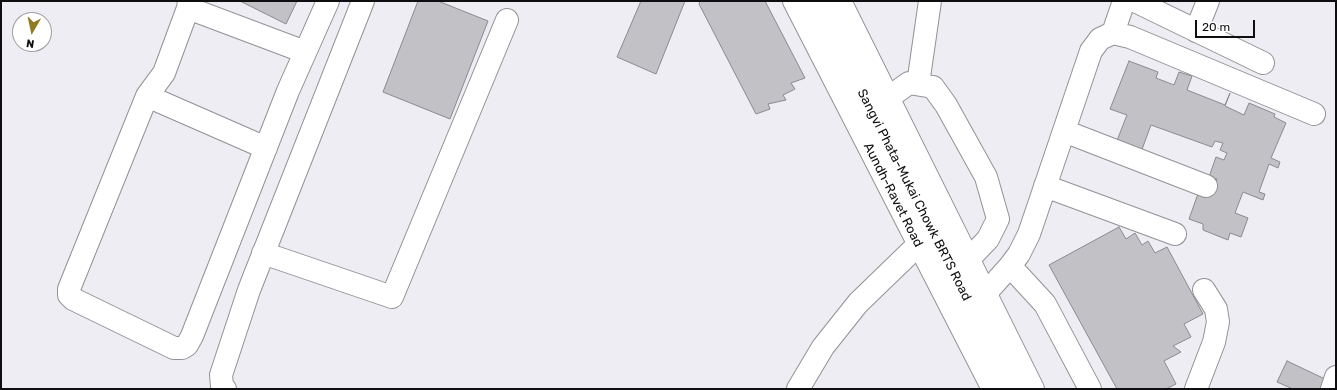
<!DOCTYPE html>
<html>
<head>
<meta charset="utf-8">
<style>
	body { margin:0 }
	#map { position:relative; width:1337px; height:390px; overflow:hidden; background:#eeedf3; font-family:Rubik,sans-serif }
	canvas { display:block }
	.frame { position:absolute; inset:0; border:2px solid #0e0e10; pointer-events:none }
	.north { position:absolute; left:12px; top:12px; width:40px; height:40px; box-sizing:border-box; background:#fff; border:1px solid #9f9f9f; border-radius:50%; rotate:189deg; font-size:11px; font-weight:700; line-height:16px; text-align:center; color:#0e0e10 }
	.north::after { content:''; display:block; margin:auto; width:14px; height:18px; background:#8f7b21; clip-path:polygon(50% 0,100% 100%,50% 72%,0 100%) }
	.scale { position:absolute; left:1195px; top:20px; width:60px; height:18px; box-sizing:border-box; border:2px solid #0e0e10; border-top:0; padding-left:5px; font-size:12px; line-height:14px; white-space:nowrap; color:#0e0e10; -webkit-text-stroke:3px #fff; paint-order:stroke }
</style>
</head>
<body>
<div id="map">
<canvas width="1337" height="390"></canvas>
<div class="frame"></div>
<div class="north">N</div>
<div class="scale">20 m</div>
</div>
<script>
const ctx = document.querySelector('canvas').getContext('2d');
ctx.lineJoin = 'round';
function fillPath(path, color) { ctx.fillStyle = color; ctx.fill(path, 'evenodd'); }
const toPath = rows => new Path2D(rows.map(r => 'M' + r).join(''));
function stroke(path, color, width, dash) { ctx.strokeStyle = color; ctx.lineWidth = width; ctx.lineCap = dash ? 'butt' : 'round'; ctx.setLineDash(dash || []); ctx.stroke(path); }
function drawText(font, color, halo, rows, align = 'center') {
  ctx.font = font + ' Rubik,sans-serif'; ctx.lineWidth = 3; ctx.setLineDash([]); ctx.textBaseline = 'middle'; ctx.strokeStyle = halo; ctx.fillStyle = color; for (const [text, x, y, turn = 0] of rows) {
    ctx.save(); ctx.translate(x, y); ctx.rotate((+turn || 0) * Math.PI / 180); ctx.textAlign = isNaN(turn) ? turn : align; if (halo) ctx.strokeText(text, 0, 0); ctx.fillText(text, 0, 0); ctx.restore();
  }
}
const building = toPath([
	[240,1,297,1,286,24,240,1],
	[418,1,438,1,488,21,450,119,383,92,418,1],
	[641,1,685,1,656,74,617,57,641,1],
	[700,1,765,1,805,78,791,83,795,89,783,95,786,100,768,104,770,109,756,114,699,4,700,1],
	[1129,61,1158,72,1156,78,1174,85,1179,72,1192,76,1187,90,1225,105,1230,93,1225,106,1244,115,1249,103,1275,114,1274,117,1286,123,1271,158,1280,162,1278,168,1269,164,1259,192,1265,194,1263,200,1243,192,1235,213,1248,218,1241,237,1230,233,1228,240,1203,230,1203,224,1189,219,1199,191,1212,195,1217,179,1209,177,1216,157,1224,160,1227,153,1220,150,1223,143,1215,141,1212,147,1151,125,1141,152,1116,143,1127,115,1110,109,1129,61],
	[1119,227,1126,239,1135,233,1142,245,1148,241,1155,253,1167,247,1203,314,1184,324,1191,337,1173,346,1181,352,1164,361,1176,384,1166,389,1117,389,1049,265,1119,227],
	[1287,361,1325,379,1321,389,1293,389,1277,382,1287,361]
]);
const minor = toPath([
	[189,1,188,8,164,73,147,96,69,289,69,295,73,299,174,348,182,348,187,345,192,336,288,91,328,1],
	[817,1,1012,389],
	[1135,1,1263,63],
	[188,8,305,52],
	[1196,31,1208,1],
	[1113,33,1124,1],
	[918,84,930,1],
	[147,96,266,148],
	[888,98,909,83,933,87,946,105,986,177,998,219,988,239,968,260],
	[1064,131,1206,186],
	[1045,186,1175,234],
	[263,253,392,297,507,20],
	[1010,266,1045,304,1090,389],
	[985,294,1010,266,1019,254,1029,234,1091,51,1100,39,1113,33,1130,37,1314,114],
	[225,389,222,386,221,375,249,290,363,1],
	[798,389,823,347,858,303,919,244],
	[1196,389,1214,342,1218,322,1216,309,1204,290],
	[1332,389,1336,377]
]);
const major = toPath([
	[794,1,993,389],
	[840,1,1033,389]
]);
const streetNames = [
	["Aundh-Ravet Road",893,195,63],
	["Sangvi Phata-Mukai Chowk BRTS Road",914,195,63]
];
fillPath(building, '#c1c1c6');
stroke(building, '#8a898f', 1);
stroke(minor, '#929197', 24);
stroke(major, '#929197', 24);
stroke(minor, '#fff', 22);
stroke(major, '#fff', 22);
drawText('13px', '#0e0e10', '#fff', streetNames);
</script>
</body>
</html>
